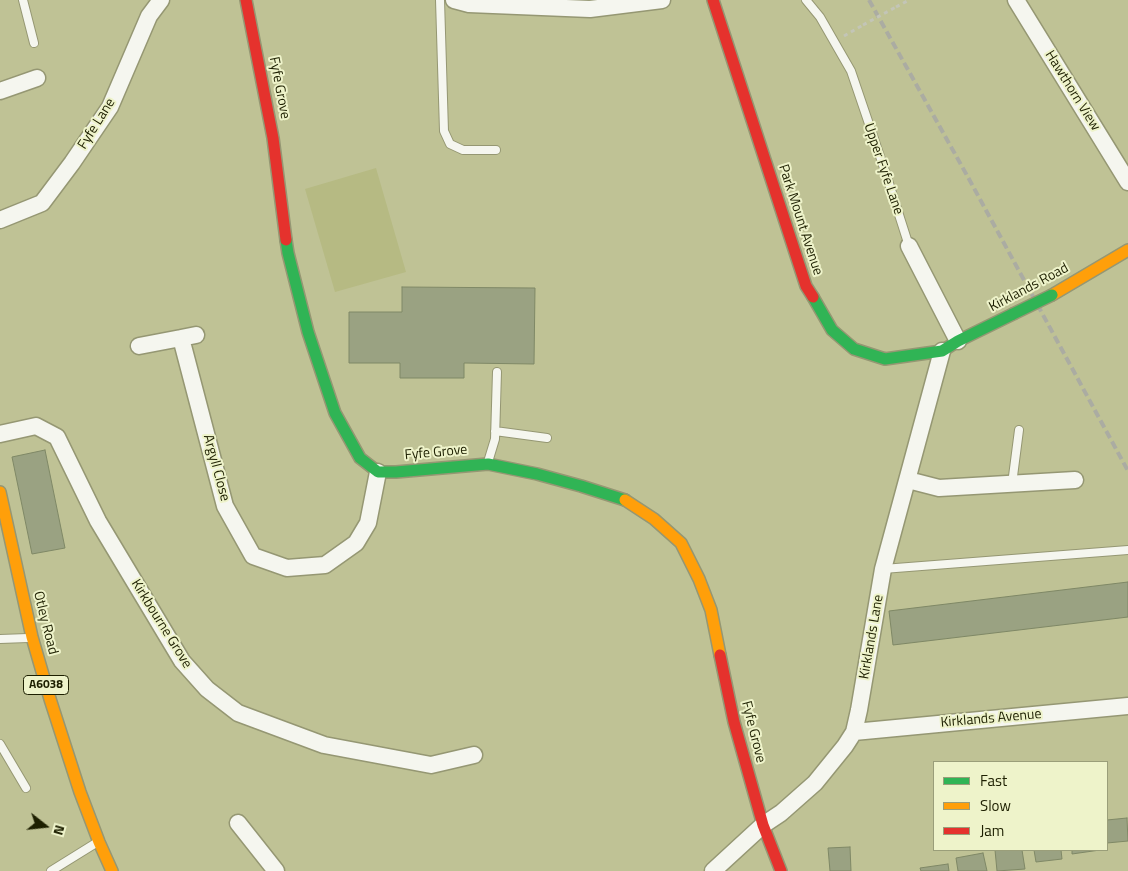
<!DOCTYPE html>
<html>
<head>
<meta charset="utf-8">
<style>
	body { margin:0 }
	#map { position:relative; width:1128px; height:871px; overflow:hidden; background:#bfc295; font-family:"Titillium Web",sans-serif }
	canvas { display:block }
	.legend { position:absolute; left:933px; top:761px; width:175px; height:90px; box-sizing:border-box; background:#eef3ca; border:1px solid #9a9e79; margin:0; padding:6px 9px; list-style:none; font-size:15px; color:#1d1f00 }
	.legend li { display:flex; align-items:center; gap:10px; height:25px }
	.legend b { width:25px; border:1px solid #9a9e79 }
	.north { position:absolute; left:20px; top:801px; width:50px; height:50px; -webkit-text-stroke:4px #eef3ca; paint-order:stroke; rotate:106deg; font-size:14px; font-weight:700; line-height:20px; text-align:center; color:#1d1f00 }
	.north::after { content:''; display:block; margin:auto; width:18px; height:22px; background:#1d1f00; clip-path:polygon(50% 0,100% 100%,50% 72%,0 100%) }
</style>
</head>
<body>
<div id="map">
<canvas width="1128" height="871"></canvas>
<ul class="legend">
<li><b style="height:6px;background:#30b455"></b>Fast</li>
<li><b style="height:6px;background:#ff9f0a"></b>Slow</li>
<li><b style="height:6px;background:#e5322d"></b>Jam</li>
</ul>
<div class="north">N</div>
</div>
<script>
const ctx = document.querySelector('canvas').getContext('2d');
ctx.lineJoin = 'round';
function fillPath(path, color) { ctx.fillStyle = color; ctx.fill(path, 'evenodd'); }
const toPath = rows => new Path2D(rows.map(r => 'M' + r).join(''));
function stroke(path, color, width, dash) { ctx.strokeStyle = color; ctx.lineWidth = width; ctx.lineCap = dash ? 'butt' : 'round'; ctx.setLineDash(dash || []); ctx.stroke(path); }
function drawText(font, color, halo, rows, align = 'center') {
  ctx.font = font + ' "Titillium Web",sans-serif'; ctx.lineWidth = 4; ctx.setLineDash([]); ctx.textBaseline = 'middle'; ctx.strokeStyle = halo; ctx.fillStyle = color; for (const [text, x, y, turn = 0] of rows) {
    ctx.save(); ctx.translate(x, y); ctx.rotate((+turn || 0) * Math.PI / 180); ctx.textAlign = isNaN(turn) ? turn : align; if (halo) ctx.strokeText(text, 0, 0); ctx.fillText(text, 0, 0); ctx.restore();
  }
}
const green = toPath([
	[376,168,406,272,335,292,305,189]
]);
const building = toPath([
	[402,287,535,288,534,364,464,363,464,378,400,378,400,363,349,363,349,312,402,312,402,287],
	[45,450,65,548,32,554,12,457,45,450],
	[1128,582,1128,617,893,645,889,611,1128,582],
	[1127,818,1128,841,1107,843,1107,820,1127,818],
	[850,847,851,871,830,871,828,848,850,847],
	[995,850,1022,850,1025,869,997,871,995,850],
	[1034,850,1061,850,1062,859,1036,862,1034,850],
	[1072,850,1100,850,1072,854,1072,850],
	[983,853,987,871,958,871,956,858,983,853],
	[948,864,949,871,921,871,920,868,948,864]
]);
const path = toPath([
	[896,7,909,0],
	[844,36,863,25]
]);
const lane = toPath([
	[23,0,34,43],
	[440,0,444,131,450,144,463,150,496,150],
	[806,0,820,17,851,71,886,174,909,246],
	[495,431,547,438],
	[488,462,495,439,497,372],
	[1012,484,1019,430],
	[883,569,1128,550],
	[0,639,28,638],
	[0,744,26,788],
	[51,871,96,843]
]);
const street = toPath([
	[454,0,469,4,590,9,662,0],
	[1016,0,1128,182],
	[0,91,37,78],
	[0,220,42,203,72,163,110,107,149,16,161,0],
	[909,246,958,341],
	[181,338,196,335],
	[139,346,181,338,225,506,253,556,287,568,325,565,356,543,368,523,378,472],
	[0,434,36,426,57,437,98,521,182,661,207,689,238,713,324,745,431,765,474,755],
	[908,480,939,488,1075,480],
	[854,732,1128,706],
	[238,823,276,871],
	[713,871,763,825,781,813,815,783,845,746,854,732,859,710,883,569,942,351]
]);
const fast = toPath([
	[286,240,288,253,308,332,335,413,360,458,378,472,396,472,488,464,537,474,581,486,625,500],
	[813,297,832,330,854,349,885,359,942,351,958,341,1013,314]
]);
const slow = toPath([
	[1052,295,1128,250],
	[0,492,32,637,50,699,80,792,99,842,112,871],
	[625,500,654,519,681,543,699,579,711,610,720,655]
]);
const jam = toPath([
	[246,0,273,138,286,240],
	[713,0,806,286,813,297],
	[720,655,734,722,763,825,781,871]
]);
const rail = toPath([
	[869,0,969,179,1128,471]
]);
const pathBridge = toPath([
	[863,25,896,7]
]);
const fastBridge = toPath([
	[1013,314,1052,295]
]);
const shields = [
	[46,685,45]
];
const shieldNames = [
	["A6038",46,685]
];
const streetNames = [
	["Fyfe Grove",279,88,79],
	["Hawthorn View",1072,91,58],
	["Fyfe Lane",97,124,-58],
	["Upper Fyfe Lane",883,169,71],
	["Park Mount Avenue",800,220,72],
	["Kirklands Road",1029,288,-28],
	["Fyfe Grove",436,453,-5],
	["Argyll Close",216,468,75],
	["Otley Road",45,623,76],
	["Kirkbourne Grove",161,624,58],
	["Kirklands Lane",872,637,-80],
	["Kirklands Avenue",991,719,-5],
	["Fyfe Grove",753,732,76]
];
fillPath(green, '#b6ba83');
fillPath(building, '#9aa282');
stroke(building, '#7f8866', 1);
stroke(lane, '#959773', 10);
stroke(street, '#959773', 19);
stroke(fast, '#959773', 14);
stroke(slow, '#959773', 14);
stroke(jam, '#959773', 14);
stroke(path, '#c3c5b7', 3, [4, 4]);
stroke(lane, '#f5f6ef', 8);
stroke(street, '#f5f6ef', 16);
stroke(fast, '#30b455', 11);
stroke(slow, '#ff9f0a', 11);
stroke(jam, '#e5322d', 11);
stroke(rail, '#abaca2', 4, [8, 4]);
stroke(fastBridge, '#959773', 14, []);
stroke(pathBridge, '#c3c5b7', 3, [4, 4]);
stroke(fastBridge, '#30b455', 11);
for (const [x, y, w] of shields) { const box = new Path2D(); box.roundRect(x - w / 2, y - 9.5, w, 19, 4); ctx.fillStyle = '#eef3ca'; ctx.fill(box); stroke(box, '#1d1f00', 1); }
drawText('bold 12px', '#1d1f00', null, shieldNames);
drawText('14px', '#1d1f00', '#eef3ca', streetNames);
</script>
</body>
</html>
